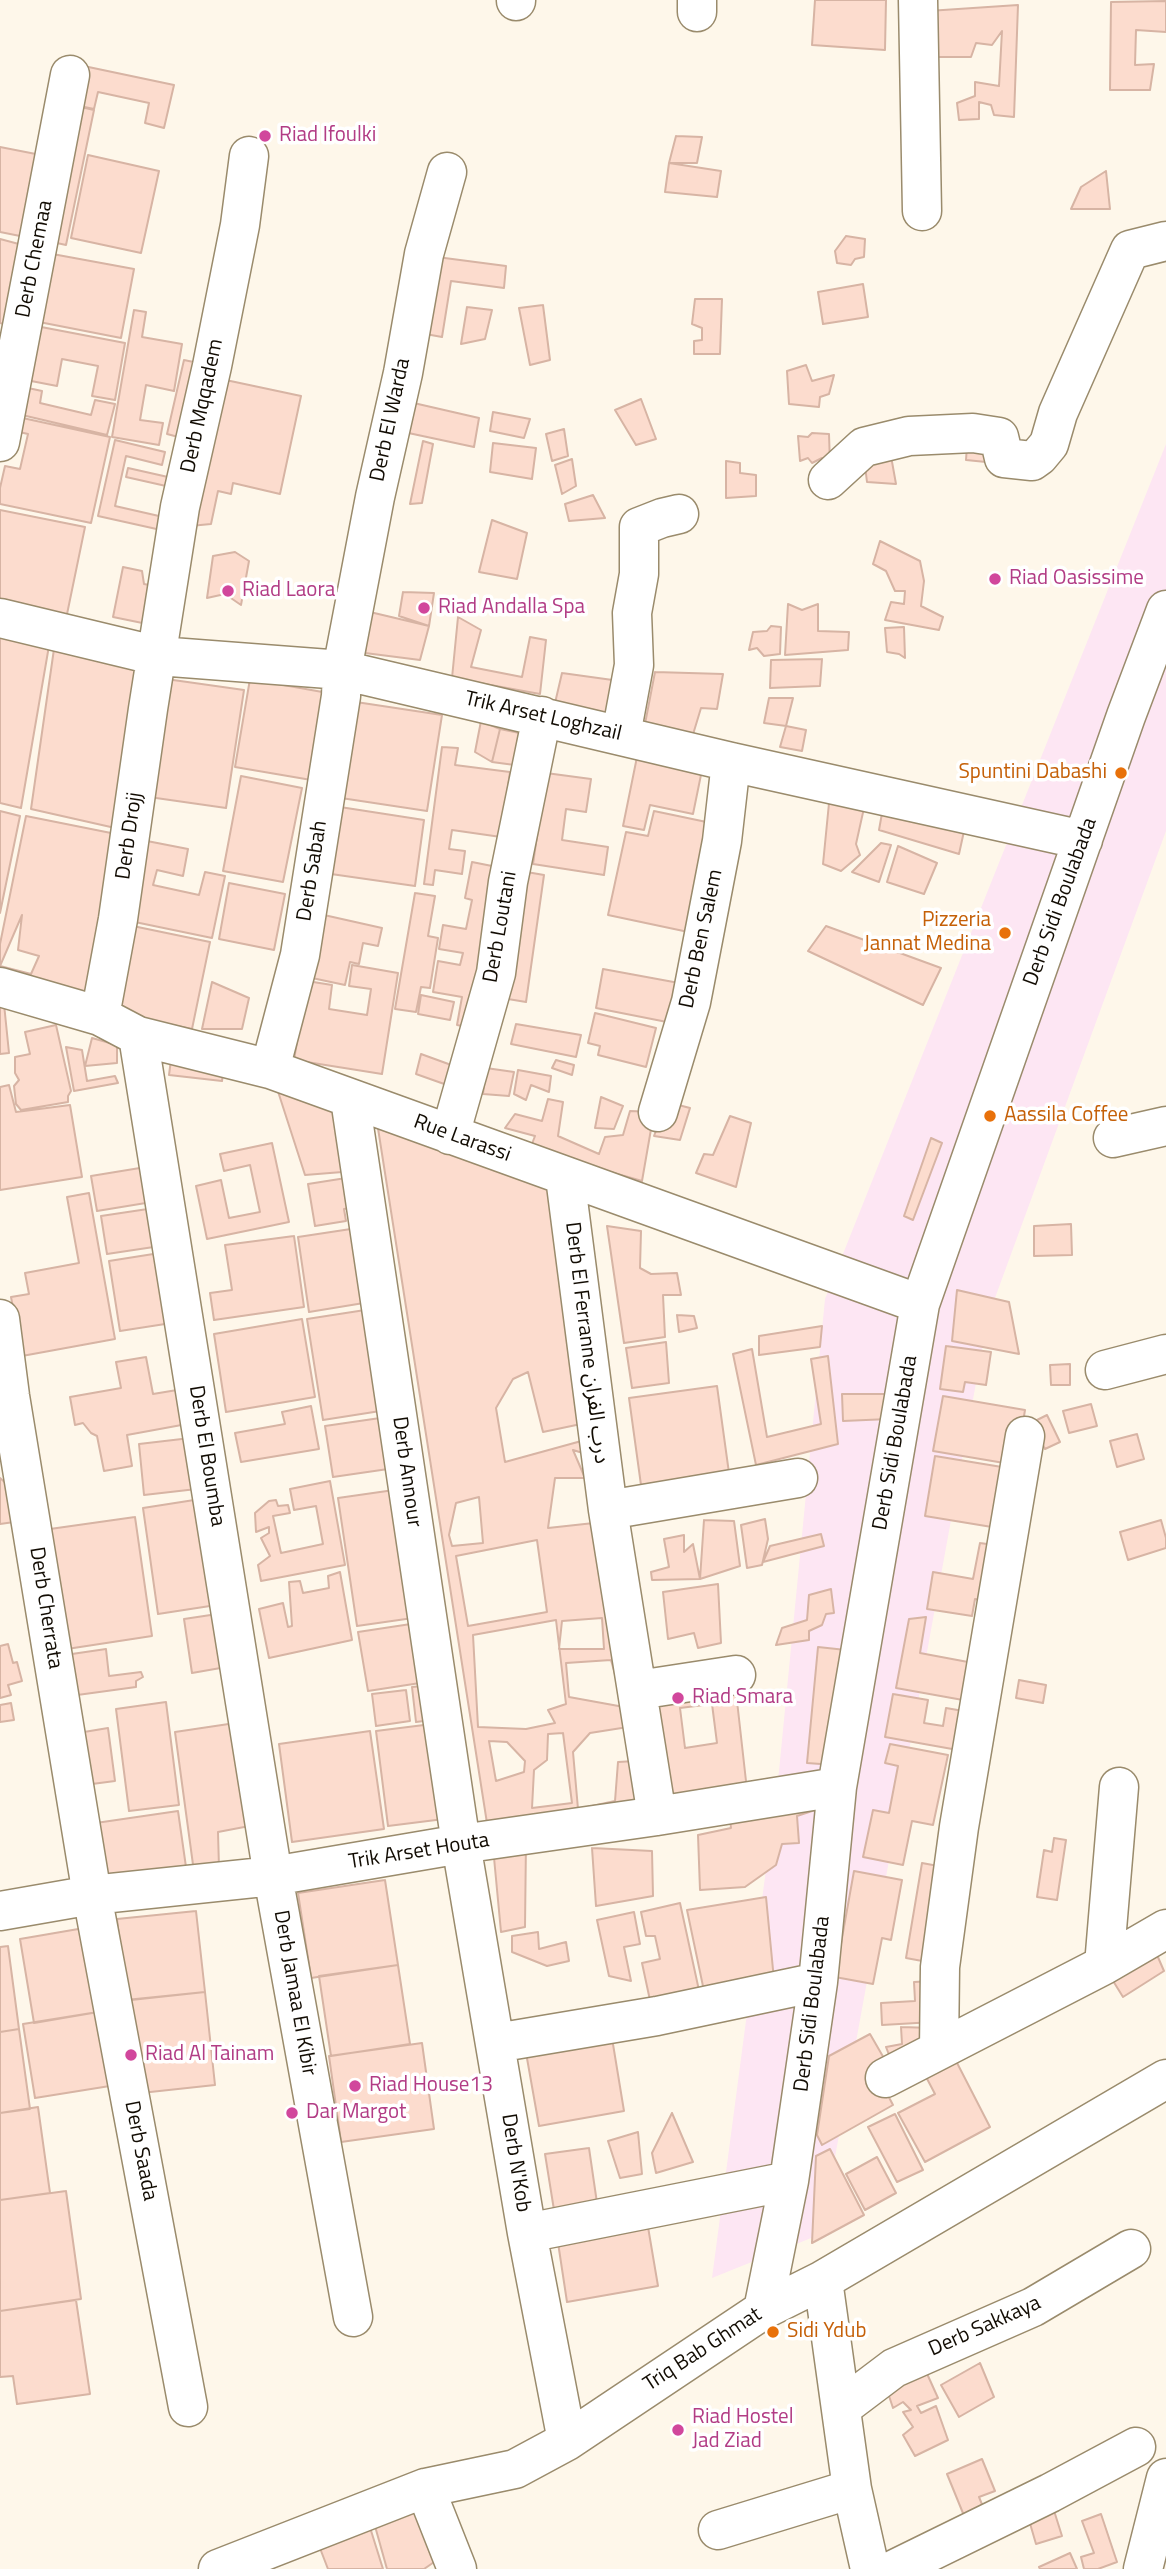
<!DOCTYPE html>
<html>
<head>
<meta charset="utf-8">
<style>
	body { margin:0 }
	canvas { display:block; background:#fef7ea }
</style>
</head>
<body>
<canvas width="1166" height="2569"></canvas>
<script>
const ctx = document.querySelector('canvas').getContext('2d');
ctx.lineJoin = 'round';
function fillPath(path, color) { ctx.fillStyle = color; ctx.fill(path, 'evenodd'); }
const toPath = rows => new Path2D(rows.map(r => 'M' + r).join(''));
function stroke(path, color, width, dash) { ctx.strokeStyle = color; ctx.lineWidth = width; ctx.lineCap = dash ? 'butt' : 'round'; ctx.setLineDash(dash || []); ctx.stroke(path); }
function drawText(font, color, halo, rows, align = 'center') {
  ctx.font = font + ' "Titillium Web","Noto Sans Arabic",sans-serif'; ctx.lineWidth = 7; ctx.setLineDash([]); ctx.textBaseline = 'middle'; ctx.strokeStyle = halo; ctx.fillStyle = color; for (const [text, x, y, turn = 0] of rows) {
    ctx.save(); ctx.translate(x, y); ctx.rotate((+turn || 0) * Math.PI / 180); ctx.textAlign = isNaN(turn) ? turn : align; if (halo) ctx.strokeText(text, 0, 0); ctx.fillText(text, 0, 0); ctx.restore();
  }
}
const commercial = toPath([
	[1166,444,1166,831,988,1317,821,2234,712,2278,779,1771,825,1299]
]);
const building = toPath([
	[815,0,886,0,885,50,812,45,815,0],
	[1166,1,1166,32,1136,30,1135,65,1154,64,1150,90,1110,90,1111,2,1166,1],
	[1018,5,1014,117,994,115,991,105,979,102,979,119,959,120,957,103,975,96,975,82,999,86,1002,31,992,45,976,43,971,57,930,57,928,11,1018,5],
	[79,65,174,85,164,128,145,123,149,103,98,92,94,109,70,104,79,65],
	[72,105,94,110,66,245,43,240,72,105],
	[676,136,702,137,697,163,669,163,676,136],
	[0,147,46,156,30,238,0,232,0,147],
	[88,155,159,171,141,253,71,238,88,155],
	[669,163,721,171,717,197,665,192,669,163],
	[1106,171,1110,209,1071,209,1081,187,1106,171],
	[846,236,865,239,864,257,855,259,851,265,837,263,835,251,846,236],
	[0,239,30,247,10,326,0,323,0,239],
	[47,253,134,269,121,338,34,321,47,253],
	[437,257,506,266,504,288,451,281,442,337,420,333,437,257],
	[863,284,868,317,823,324,818,292,863,284],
	[695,299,722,299,720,354,694,354,694,341,702,340,702,328,692,324,695,299],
	[543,305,550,360,530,365,519,308,543,305],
	[467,307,492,310,485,339,461,344,467,307],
	[134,310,146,312,142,337,182,344,174,391,146,385,140,420,163,423,159,445,112,437,134,310],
	[36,326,125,343,115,400,92,396,98,366,62,359,57,386,26,380,36,326],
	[184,360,203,364,186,439,167,434,184,360],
	[806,365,812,381,834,375,829,394,820,397,819,407,789,404,787,371,806,365],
	[221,379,301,396,280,494,233,483,231,494,218,491,211,524,190,526,221,379],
	[28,388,42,391,40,403,91,415,95,400,115,404,107,435,22,415,28,388],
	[641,399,656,439,636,445,615,410,641,399],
	[405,401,479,418,474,447,399,431,405,401],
	[493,412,530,419,524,438,490,431,493,412],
	[18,417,110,437,91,523,0,504,0,488,5,466,20,469,28,434,15,431,18,417],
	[564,429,568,456,552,461,546,434,564,429],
	[812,433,829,434,830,464,822,458,812,463,808,458,800,461,798,436,808,437,812,433],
	[115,440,165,452,162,465,126,456,115,506,159,516,166,486,126,477,128,468,168,477,170,532,98,516,115,440],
	[423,441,433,444,422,503,410,504,423,441],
	[493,443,536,448,532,479,490,472,493,443],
	[889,445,896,484,867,482,864,458,889,445],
	[967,445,990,450,986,462,966,460,967,445],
	[572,459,576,486,562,494,555,465,572,459],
	[726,461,740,463,740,473,756,475,756,496,726,498,726,461],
	[593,495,605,518,569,521,565,504,593,495],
	[0,510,85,527,66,619,0,605,0,510],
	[492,520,527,533,517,579,479,572,492,520],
	[880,541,920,561,924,581,921,606,943,617,939,630,885,620,891,602,904,604,905,591,895,591,886,571,873,564,880,541],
	[235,552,249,561,241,605,225,594,207,598,213,556,235,552],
	[123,567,142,571,144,584,165,588,157,626,113,617,123,567],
	[403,592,434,593,429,626,399,616,403,592],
	[788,604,802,610,818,604,818,631,849,632,848,650,785,655,788,604],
	[370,612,429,626,420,660,365,653,370,612],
	[458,617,481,630,471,667,522,677,530,637,546,640,540,694,452,678,458,617],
	[771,626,781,627,780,654,764,656,757,648,749,650,753,632,767,631,771,626],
	[0,627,50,640,21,808,0,803,0,627],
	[904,627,905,658,899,654,887,652,885,628,904,627],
	[55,642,149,664,124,830,31,809,55,642],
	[822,659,820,686,770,688,771,660,822,659],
	[655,672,723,674,717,709,701,708,691,741,644,729,655,672],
	[562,673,627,682,620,718,555,703,562,673],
	[159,678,244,690,226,808,142,796,159,678],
	[250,679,339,695,323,782,235,767,250,679],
	[769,698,793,698,786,726,764,723,769,698],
	[356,702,442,715,427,811,341,798,356,702],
	[481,721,500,729,492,762,475,752,481,721],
	[786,726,806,730,802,751,780,747,786,726],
	[500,729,534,736,522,766,492,762,500,729],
	[442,747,458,748,455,765,510,772,501,837,452,830,449,849,465,851,462,874,435,870,433,885,424,884,442,747],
	[638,752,703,765,693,814,650,805,644,830,623,826,638,752],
	[546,773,591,779,586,812,566,809,562,840,608,847,604,875,533,864,546,773],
	[241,776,302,788,283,882,223,871,241,776],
	[830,793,866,799,856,844,860,855,841,871,823,864,830,793],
	[884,802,966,822,959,854,879,830,884,802],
	[340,807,424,820,415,886,331,874,340,807],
	[0,811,20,816,0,913,0,811],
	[654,811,716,824,693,933,608,915,626,832,648,836,654,811],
	[26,816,126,836,93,997,0,978,0,944,26,816],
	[147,841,188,849,183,876,157,870,153,885,199,895,205,872,225,876,212,938,130,921,147,841],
	[881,843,891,845,879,882,852,872,881,843],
	[898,846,937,863,924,894,887,882,898,846],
	[472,862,507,869,478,1029,457,1025,462,997,433,992,438,961,460,965,463,953,439,949,443,925,466,929,472,900,465,898,472,862],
	[521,871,544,875,526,1002,502,998,521,871],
	[229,883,285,894,274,950,219,939,229,883],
	[415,893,435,896,428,936,438,938,430,988,421,987,416,1012,395,1009,415,893],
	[22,915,18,950,39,956,31,974,0,966,22,915],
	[324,915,382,928,378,946,363,943,359,964,350,962,345,985,312,978,324,915],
	[128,925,210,942,192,1029,110,1012,128,925],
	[826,926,941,968,923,1005,808,951,826,926],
	[352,965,398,973,382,1074,294,1060,307,981,332,985,329,1009,367,1015,371,989,349,986,352,965],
	[603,969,679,983,672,1023,596,1008,603,969],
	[212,982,249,998,242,1029,202,1029,212,982],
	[0,994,3,994,9,1053,0,1054,0,994],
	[421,995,454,1002,450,1020,418,1014,421,995],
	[595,1013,656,1028,646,1067,598,1055,600,1046,588,1043,595,1013],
	[516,1024,581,1035,576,1057,511,1044,516,1024],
	[56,1025,71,1091,68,1096,68,1102,21,1110,16,1104,14,1086,19,1080,15,1073,15,1057,30,1054,25,1032,56,1025],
	[92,1038,117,1045,117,1063,85,1066,92,1038],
	[66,1047,82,1050,87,1081,115,1076,118,1083,74,1091,66,1047],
	[172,1052,225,1059,222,1081,169,1075,172,1052],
	[421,1054,454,1066,447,1085,416,1074,421,1054],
	[556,1060,574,1065,572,1075,552,1068,556,1060],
	[486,1068,514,1072,509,1096,483,1094,486,1068],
	[518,1070,551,1076,549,1092,531,1085,526,1100,514,1094,518,1070],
	[273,1076,346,1102,355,1171,305,1175,273,1076],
	[9,1085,16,1112,70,1105,82,1177,0,1190,0,1087,9,1085],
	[601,1097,623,1106,614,1129,595,1128,601,1097],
	[548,1099,563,1102,558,1136,599,1154,605,1137,623,1135,630,1111,654,1112,642,1181,530,1149,535,1136,505,1128,515,1114,542,1121,548,1099],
	[667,1102,690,1108,680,1140,654,1136,667,1102],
	[730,1116,751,1123,736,1187,696,1173,704,1154,713,1155,730,1116],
	[377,1122,553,1187,645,1805,487,1823,377,1122],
	[931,1138,942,1143,913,1220,904,1216,931,1138],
	[272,1143,289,1222,207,1239,196,1186,221,1180,229,1218,260,1212,250,1165,224,1171,220,1154,272,1143],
	[152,1166,158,1201,97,1211,91,1176,152,1166],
	[346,1178,351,1208,344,1209,346,1221,315,1226,308,1184,346,1178],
	[89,1193,115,1339,22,1356,11,1297,29,1294,25,1273,79,1263,67,1197,89,1193],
	[161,1207,167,1245,107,1254,101,1216,161,1207],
	[1071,1224,1072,1255,1034,1256,1034,1226,1071,1224],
	[607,1226,641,1231,640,1268,651,1274,677,1273,681,1295,663,1295,665,1337,624,1343,607,1226],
	[364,1227,376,1301,309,1312,298,1237,364,1227],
	[294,1236,304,1307,214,1320,210,1293,232,1290,225,1245,294,1236],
	[166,1252,178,1322,120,1331,109,1261,166,1252],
	[957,1290,1009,1302,1019,1354,952,1341,957,1290],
	[378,1308,393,1409,323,1420,307,1319,378,1308],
	[677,1315,694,1316,697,1328,679,1332,677,1315],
	[302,1319,315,1397,226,1412,214,1334,302,1319],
	[822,1326,820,1347,759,1355,759,1336,822,1326],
	[666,1342,669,1383,632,1388,626,1348,666,1342],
	[946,1346,991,1352,986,1385,965,1382,963,1392,940,1389,946,1346],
	[752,1349,767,1437,821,1424,811,1359,828,1356,838,1444,756,1465,733,1354,752,1349],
	[146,1357,153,1394,177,1390,187,1424,127,1435,132,1466,104,1471,97,1436,91,1433,83,1423,75,1425,70,1397,121,1388,116,1362,146,1357],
	[1070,1364,1070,1385,1051,1385,1050,1365,1070,1364],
	[528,1372,543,1432,581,1424,585,1440,505,1462,496,1408,513,1379,528,1372],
	[717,1386,729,1473,641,1485,629,1398,717,1386],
	[842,1394,900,1394,889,1419,843,1421,842,1394],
	[943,1396,1025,1410,1016,1465,933,1451,943,1396],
	[1091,1404,1097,1426,1069,1433,1063,1411,1091,1404],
	[311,1406,319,1449,241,1462,235,1433,285,1424,282,1412,311,1406],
	[1047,1415,1060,1442,1045,1449,1031,1423,1047,1415],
	[387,1417,395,1468,333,1477,325,1426,387,1417],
	[1137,1434,1144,1459,1117,1467,1110,1441,1137,1434],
	[199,1437,223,1486,144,1495,139,1444,199,1437],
	[573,1450,586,1454,603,1522,548,1528,555,1478,585,1478,573,1450],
	[935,1456,1014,1469,1004,1529,925,1516,935,1456],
	[0,1478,19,1495,21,1521,0,1524,0,1478],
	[330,1481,345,1565,261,1581,258,1565,270,1556,261,1538,269,1533,269,1527,256,1532,255,1513,269,1501,276,1500,278,1506,288,1505,290,1513,273,1516,281,1553,323,1544,316,1506,294,1510,290,1489,330,1481],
	[401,1489,420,1617,357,1626,338,1498,401,1489],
	[479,1497,483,1543,452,1546,449,1535,456,1503,479,1497],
	[207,1498,223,1604,158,1614,143,1508,207,1498],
	[135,1517,152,1636,67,1649,50,1529,135,1517],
	[765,1519,768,1539,762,1565,747,1568,741,1525,765,1519],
	[704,1520,734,1521,740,1566,700,1579,704,1520],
	[1161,1520,1166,1538,1166,1548,1128,1560,1120,1532,1161,1520],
	[821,1534,824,1546,763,1562,770,1546,821,1534],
	[684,1535,684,1552,693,1544,700,1579,652,1580,651,1572,669,1567,664,1539,684,1535],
	[537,1540,547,1612,468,1626,456,1556,537,1540],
	[980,1543,1001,1546,992,1602,975,1599,972,1616,927,1609,933,1572,973,1579,980,1543],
	[340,1572,352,1640,269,1658,259,1609,283,1603,288,1627,292,1626,289,1582,300,1581,303,1593,329,1588,328,1576,340,1572],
	[718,1584,721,1643,698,1648,694,1633,668,1639,663,1592,718,1584],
	[831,1589,834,1613,826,1614,822,1625,809,1631,809,1640,776,1645,782,1628,807,1620,809,1595,831,1589],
	[224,1613,232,1666,192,1673,184,1619,224,1613],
	[926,1617,920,1653,968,1662,974,1702,896,1688,909,1619,926,1617],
	[602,1618,604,1649,559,1649,562,1621,602,1618],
	[556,1620,566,1704,548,1710,555,1723,526,1729,478,1727,473,1635,556,1620],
	[424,1622,433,1681,368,1691,358,1632,424,1622],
	[8,1644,13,1663,17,1662,22,1681,8,1685,11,1695,0,1698,0,1646,8,1644],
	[818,1647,846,1650,834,1765,807,1763,818,1647],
	[106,1649,109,1676,141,1672,143,1677,136,1681,136,1687,70,1696,65,1655,106,1649],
	[611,1660,624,1707,569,1697,566,1663,611,1660],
	[1019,1680,1046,1685,1043,1703,1016,1698,1019,1680],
	[735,1683,747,1790,664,1801,650,1698,735,1683],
	[712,1704,717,1743,685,1748,680,1708,712,1704],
	[434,1685,439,1719,416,1722,412,1687,434,1685],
	[406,1690,410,1721,376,1726,372,1694,406,1690],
	[893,1694,928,1700,924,1723,943,1726,946,1708,975,1713,969,1752,885,1737,893,1694],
	[166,1702,179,1805,129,1811,116,1709,166,1702],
	[11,1703,14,1720,0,1722,0,1705,11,1703],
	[242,1722,260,1824,218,1832,219,1868,194,1872,175,1732,242,1722],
	[440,1723,452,1818,388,1826,376,1731,440,1723],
	[628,1727,635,1761,618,1762,615,1801,578,1809,573,1752,590,1733,628,1727],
	[108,1728,115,1781,92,1784,84,1732,108,1728],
	[370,1731,384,1829,292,1842,279,1744,370,1731],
	[563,1733,572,1803,532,1808,534,1770,547,1760,548,1734,563,1733],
	[489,1741,507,1742,525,1761,524,1772,496,1781,489,1741],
	[890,1744,948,1755,933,1825,912,1821,903,1865,863,1857,873,1810,889,1813,898,1766,885,1763,890,1744],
	[827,1806,797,1816,799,1843,782,1844,776,1865,745,1887,700,1890,698,1835,731,1828,729,1811,827,1806],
	[178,1811,187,1874,98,1886,89,1824,178,1811],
	[1054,1838,1066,1840,1057,1900,1037,1897,1044,1850,1052,1852,1054,1838],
	[526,1841,525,1927,501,1932,493,1847,526,1841],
	[592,1848,652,1851,653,1896,596,1906,592,1848],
	[922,1863,949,1868,933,1963,906,1958,922,1863],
	[854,1871,902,1880,891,1940,882,1938,873,1984,835,1977,854,1871],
	[385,1880,398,1965,311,1978,298,1893,385,1880],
	[766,1897,774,1980,704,1991,687,1910,766,1897],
	[680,1903,700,1995,651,2005,642,1963,660,1959,655,1936,646,1936,641,1912,680,1903],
	[196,1911,205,1992,126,2000,117,1919,196,1911],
	[634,1912,640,1944,624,1947,631,1981,609,1976,597,1920,634,1912],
	[90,1927,104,2011,34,2023,20,1939,90,1927],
	[538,1932,539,1949,566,1942,569,1961,547,1966,512,1952,512,1936,538,1932],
	[8,1946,19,2029,0,2032,0,1947,8,1946],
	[1154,1948,1164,1971,1123,1997,1110,1976,1154,1948],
	[398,1965,410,2044,331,2056,319,1976,398,1965],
	[932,1981,934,2022,882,2025,881,2003,915,2001,914,1982,932,1981],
	[205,1992,215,2085,141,2093,131,2000,205,1992],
	[104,2011,116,2085,35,2098,23,2024,104,2011],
	[901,2027,933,2028,893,2065,886,2047,902,2044,901,2027],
	[19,2029,30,2109,0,2113,0,2032,19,2029],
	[611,2032,624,2111,539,2126,525,2047,611,2032],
	[870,2034,885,2060,873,2067,893,2105,822,2145,817,2135,829,2056,870,2034],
	[422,2043,434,2129,341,2142,329,2056,422,2043],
	[954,2057,990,2127,925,2162,898,2113,935,2094,924,2073,954,2057],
	[38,2107,50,2193,0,2200,0,2113,38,2107],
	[672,2113,693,2162,656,2173,652,2153,672,2113],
	[895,2114,923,2170,897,2182,868,2127,895,2114],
	[638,2132,642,2174,620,2178,608,2141,638,2132],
	[589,2148,597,2203,554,2210,545,2154,589,2148],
	[830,2149,864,2215,812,2243,816,2156,830,2149],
	[877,2157,896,2193,865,2210,846,2174,877,2157],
	[66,2191,81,2299,0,2311,0,2200,66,2191],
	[647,2221,658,2286,567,2302,557,2236,647,2221],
	[76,2300,90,2394,17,2404,13,2376,0,2377,0,2311,76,2300],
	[980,2363,994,2397,959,2417,941,2385,980,2363],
	[924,2367,938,2398,917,2406,921,2413,936,2406,948,2440,915,2456,903,2435,913,2427,903,2412,911,2410,903,2402,893,2408,886,2387,924,2367],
	[982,2459,995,2491,979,2497,986,2514,967,2523,947,2474,982,2459],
	[1050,2498,1062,2536,1036,2544,1029,2520,1050,2498],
	[416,2505,437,2560,424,2569,387,2569,373,2519,416,2505],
	[1101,2514,1117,2562,1098,2569,1084,2569,1081,2557,1094,2553,1082,2521,1101,2514],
	[368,2521,383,2569,328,2569,318,2543,368,2521],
	[1070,2553,1077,2569,1040,2569,1039,2567,1070,2553]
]);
const minor = toPath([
	[918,0,922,211],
	[516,1,516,0],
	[697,12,697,0],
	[0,442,70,75],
	[828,480,864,447,909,436,973,433,999,437,1004,458,1032,461,1039,456,1049,444,1058,413,1130,250,1166,241],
	[0,618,158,656,342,670,731,762,1083,840],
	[621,735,634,665,632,613,639,574,639,527,662,518,679,514],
	[0,987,100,1016,138,1036,270,1069,920,1304],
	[100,1016,118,919,148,709,180,507,212,366,240,225,249,156],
	[138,1036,273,1876,353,2317],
	[270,1069,300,955,341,696,342,670,375,497,403,373,424,254,447,172],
	[350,1099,461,1844,527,2233,567,2441],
	[658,1112,691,1002,722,841,731,762],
	[450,1135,496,973,508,882,542,716],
	[1113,1138,1166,1126],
	[565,1177,608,1510,657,1816],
	[0,1319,10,1396,92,1895,188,2407],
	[1105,1370,1166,1354],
	[608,1510,798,1478],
	[638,1690,736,1675],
	[0,1911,92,1895,273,1876,461,1844,657,1816,837,1787],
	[1104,1965,1119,1787],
	[496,2043,657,2016,818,1982],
	[939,2050,940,1967,959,1827,1025,1436],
	[885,2078,1104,1965,1166,1929],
	[527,2233,789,2181],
	[823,2280,852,2489,870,2569],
	[763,2310,789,2181,818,1982,837,1787,920,1304,1126,716,1166,610],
	[841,2408,894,2368,1033,2307,1131,2249],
	[425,2488,457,2569],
	[718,2530,852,2489],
	[218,2569,425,2488,515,2469,567,2441,763,2310,823,2280,1166,2079],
	[895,2569,1050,2493,1136,2447],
	[1143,2569,1166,2478]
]);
const markers = [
	[265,136,7,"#d1479c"],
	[995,579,7,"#d1479c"],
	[228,591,7,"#d1479c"],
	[424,608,7,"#d1479c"],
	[1121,773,7,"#e8710a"],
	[1005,933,7,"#e8710a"],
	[990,1116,7,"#e8710a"],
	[678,1698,7,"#d1479c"],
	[131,2055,7,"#d1479c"],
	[355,2086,7,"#d1479c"],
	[292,2113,7,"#d1479c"],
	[773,2332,7,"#e8710a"],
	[678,2430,7,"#d1479c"]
];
const hotelNames = [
	["Riad Ifoulki",279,136],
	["Riad Oasissime",1009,579],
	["Riad Laora",242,591],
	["Riad Andalla Spa",438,608],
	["Riad Smara",692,1698],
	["Riad Al Tainam",145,2055],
	["Riad House13",369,2086],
	["Dar Margot",306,2113],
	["Riad Hostel",692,2418],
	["Jad Ziad",692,2442]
];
const streetNames = [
	["Derb Chemaa",35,259,-79],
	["Derb Mqqadem",203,406,-78],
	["Derb El Warda",391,420,-78],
	["Trik Arset Loghzail",543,717,13],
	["Derb Drojj",130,836,-82],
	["Derb Sabah",313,871,-81],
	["Derb Sidi Boulabada",1061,902,-70],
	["Derb Loutani",501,927,-80],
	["Derb Ben Salem",702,939,-78],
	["Rue Larassi",462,1139,20],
	["Derb El Ferranne درب الفران",586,1343,83],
	["Derb Sidi Boulabada",896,1443,-80],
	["Derb El Boumba",206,1456,81],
	["Derb Annour",406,1472,82],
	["Derb Cherrata",45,1608,81],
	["Trik Arset Houta",419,1852,-9],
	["Derb Jamaa El Kibir",294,1993,80],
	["Derb Sidi Boulabada",813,2004,-83],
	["Derb Saada",140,2151,79],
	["Derb N'Kob",515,2163,81],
	["Derb Sakkaya",985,2327,-24],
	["Triq Bab Ghmat",703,2350,-33]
];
const foodNames = [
	["Spuntini Dabashi",1107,773],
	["Pizzeria",991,921],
	["Jannat Medina",991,945],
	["Aassila Coffee",1004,1116,"left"],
	["Sidi Ydub",787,2332,"left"]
];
fillPath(commercial, '#fde6f3');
fillPath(building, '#fcdcce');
stroke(building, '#d7b4a4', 2);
stroke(minor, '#9a8b6c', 41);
stroke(minor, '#fff', 38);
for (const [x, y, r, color] of markers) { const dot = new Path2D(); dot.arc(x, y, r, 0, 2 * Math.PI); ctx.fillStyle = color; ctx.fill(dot); stroke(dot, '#fff', 2.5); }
drawText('21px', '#b23c85', '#fff', hotelNames, 'left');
drawText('21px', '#120c03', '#fff', streetNames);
drawText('21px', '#c56008', '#fff', foodNames, 'right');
</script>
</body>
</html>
